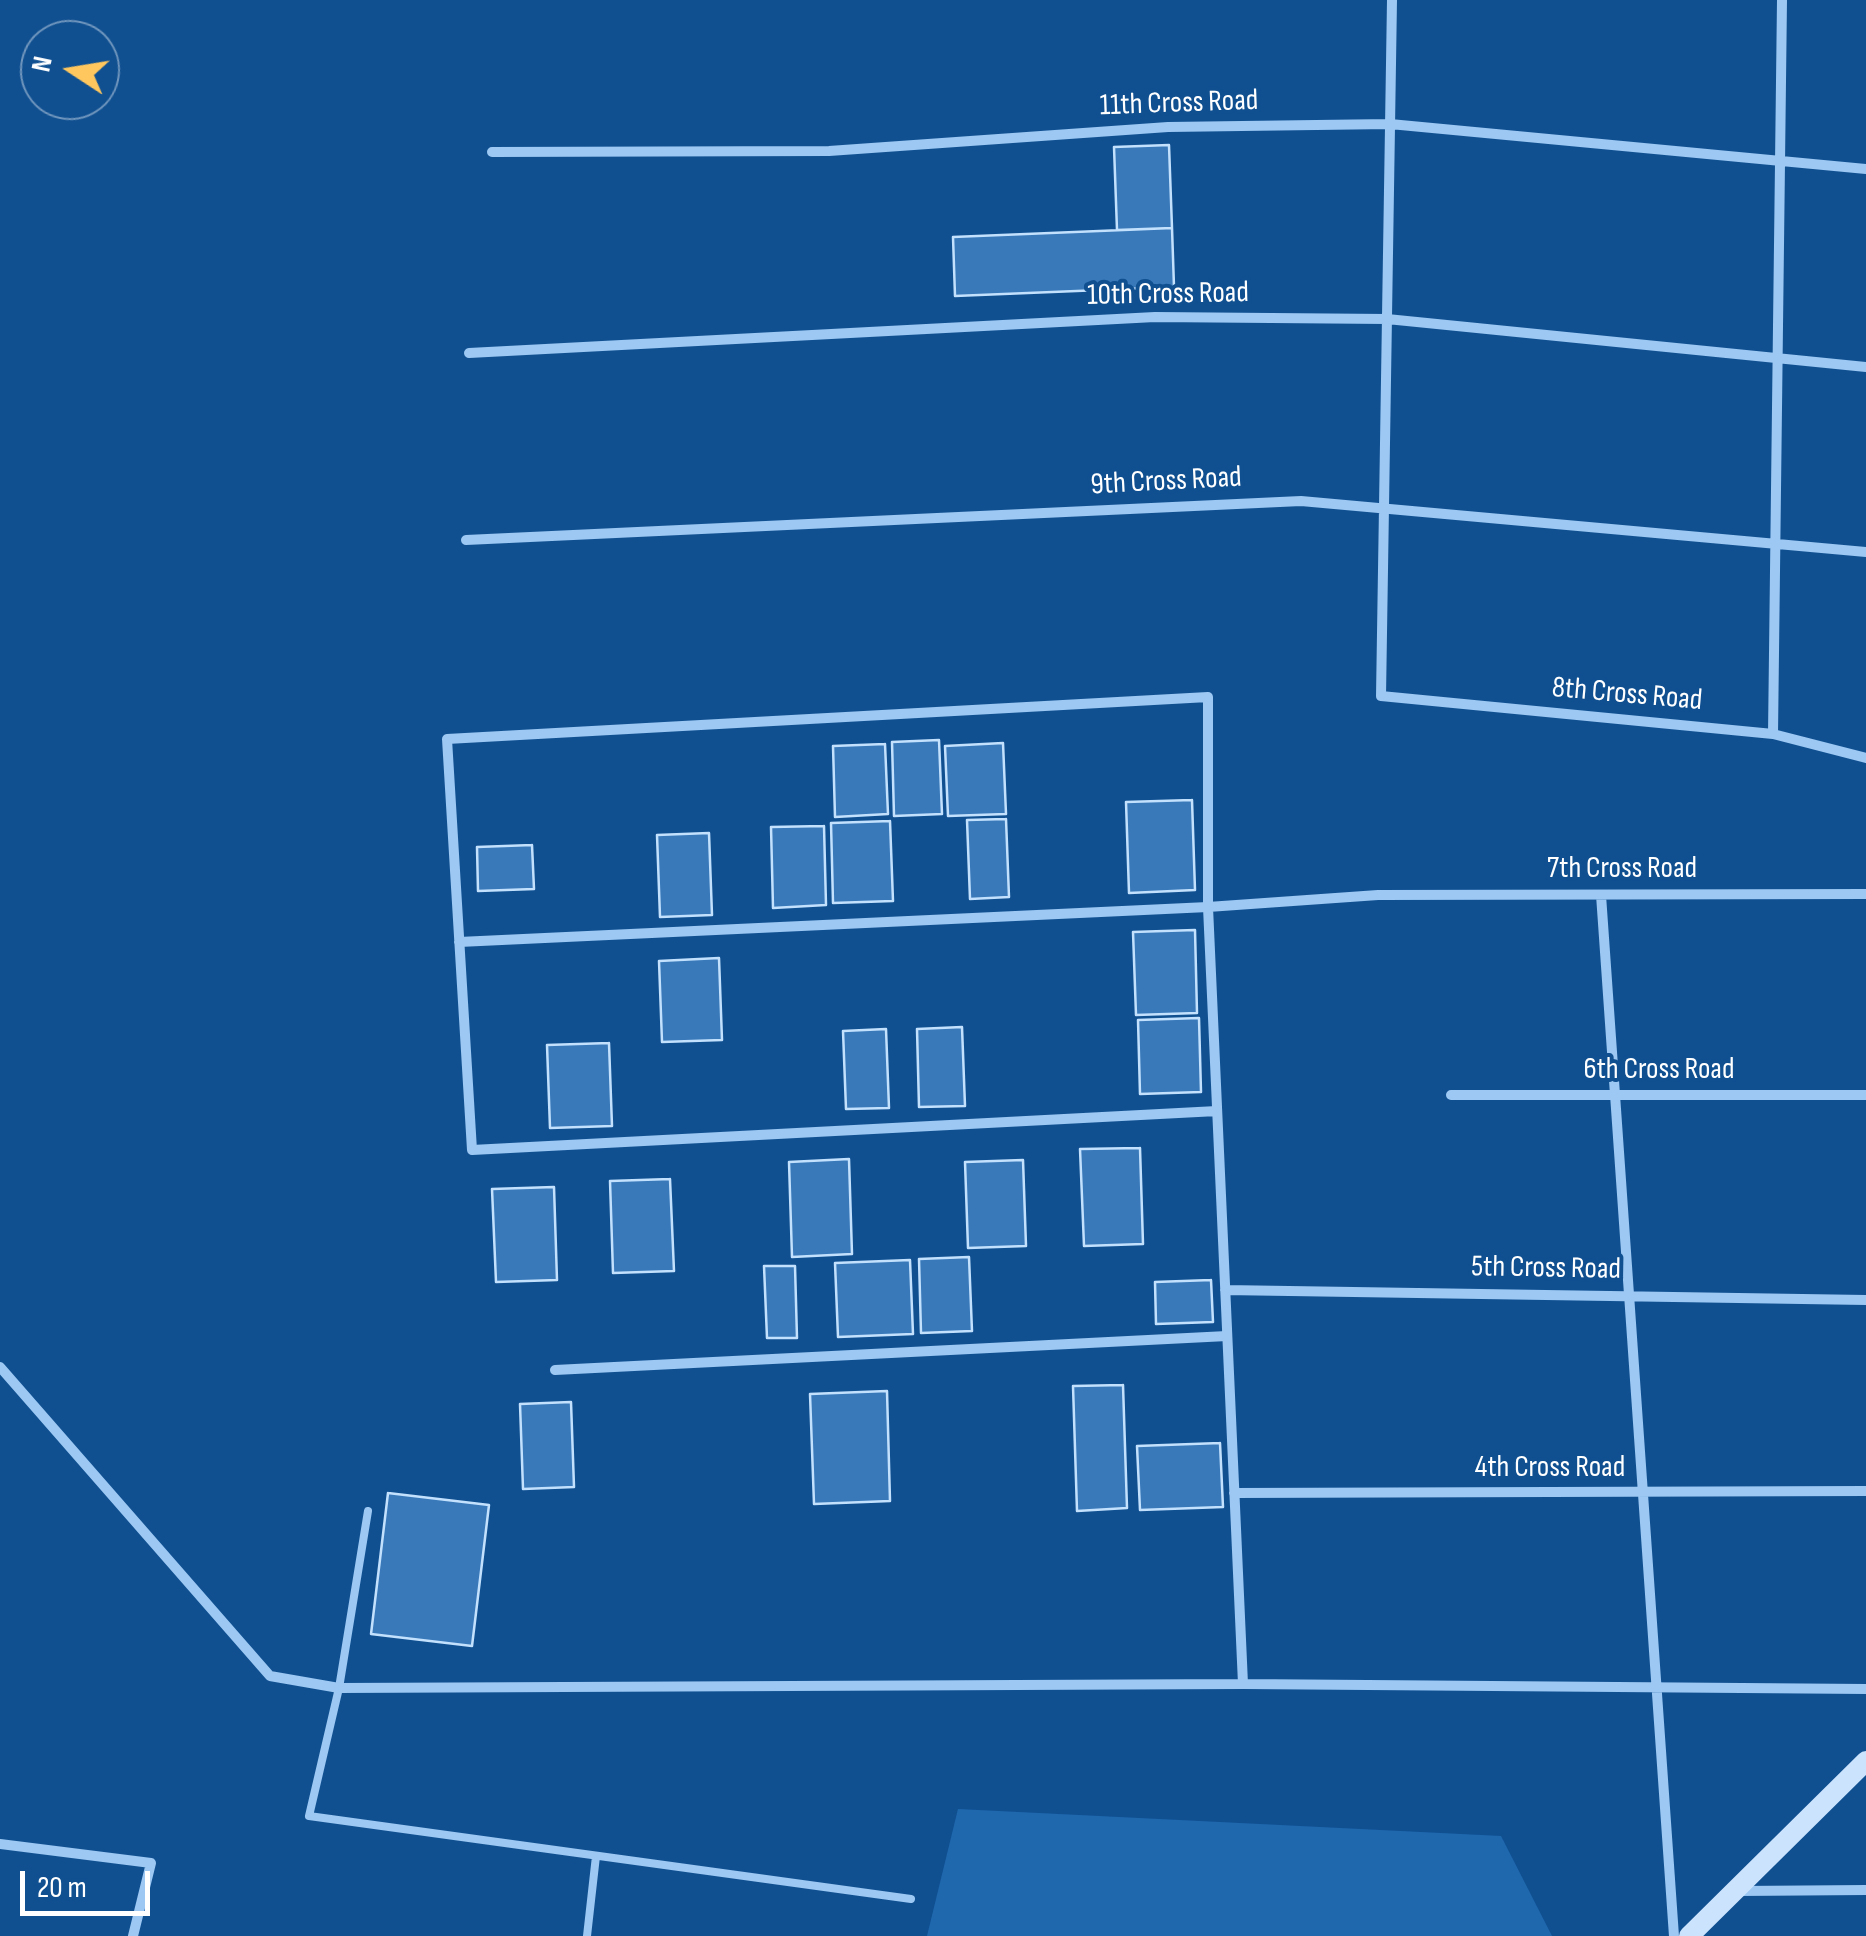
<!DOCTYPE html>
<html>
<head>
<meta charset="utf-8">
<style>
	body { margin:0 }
	#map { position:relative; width:1866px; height:1936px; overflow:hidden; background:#105091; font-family:"Sofia Sans Condensed",sans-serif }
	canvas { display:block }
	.north { position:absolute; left:20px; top:20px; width:100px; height:100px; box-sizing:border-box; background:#105091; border:2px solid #7096bd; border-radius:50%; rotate:282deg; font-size:28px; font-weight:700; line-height:40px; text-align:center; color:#fff }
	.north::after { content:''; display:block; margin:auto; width:35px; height:45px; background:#ffc75d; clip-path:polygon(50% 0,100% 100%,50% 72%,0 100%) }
	.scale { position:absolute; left:20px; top:1871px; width:130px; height:45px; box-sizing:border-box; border:5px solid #fff; border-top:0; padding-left:12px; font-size:30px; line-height:35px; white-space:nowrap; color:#fff; -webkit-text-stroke:8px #105091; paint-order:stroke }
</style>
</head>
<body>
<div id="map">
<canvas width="1866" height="1936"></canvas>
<div class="north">N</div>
<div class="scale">20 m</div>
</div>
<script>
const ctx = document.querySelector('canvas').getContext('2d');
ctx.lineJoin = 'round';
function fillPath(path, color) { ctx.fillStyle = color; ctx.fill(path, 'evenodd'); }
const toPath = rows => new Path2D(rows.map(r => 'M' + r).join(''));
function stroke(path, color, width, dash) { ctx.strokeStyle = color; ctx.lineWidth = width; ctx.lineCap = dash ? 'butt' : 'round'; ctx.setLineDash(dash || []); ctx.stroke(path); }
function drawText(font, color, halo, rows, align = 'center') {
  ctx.font = font + ' "Sofia Sans Condensed",sans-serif'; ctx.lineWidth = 8; ctx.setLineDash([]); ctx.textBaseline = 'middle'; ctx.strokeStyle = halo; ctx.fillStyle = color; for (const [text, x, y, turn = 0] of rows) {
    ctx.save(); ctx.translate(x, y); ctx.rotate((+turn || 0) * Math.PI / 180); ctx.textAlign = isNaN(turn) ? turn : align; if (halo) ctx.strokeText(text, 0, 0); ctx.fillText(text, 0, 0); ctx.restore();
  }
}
const green = toPath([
	[958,1809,1501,1836,1552,1936,927,1936]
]);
const building = toPath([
	[1169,145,1172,228,1117,230,1114,147,1169,145],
	[1172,228,1174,287,955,296,953,237,1172,228],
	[939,740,942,814,894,816,892,742,939,740],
	[1003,743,1006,814,948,816,945,746,1003,743],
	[885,744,888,814,835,817,833,746,885,744],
	[1192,800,1195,890,1129,893,1126,802,1192,800],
	[1006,819,1009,897,970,899,967,820,1006,819],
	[890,821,893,901,833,903,831,823,890,821],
	[824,826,826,905,773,908,771,827,824,826],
	[709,833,712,915,660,917,657,835,709,833],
	[532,845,534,889,478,891,477,847,532,845],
	[1195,930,1197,1013,1136,1015,1133,932,1195,930],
	[719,958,722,1040,662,1042,659,961,719,958],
	[1199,1018,1201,1092,1140,1094,1138,1020,1199,1018],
	[962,1027,965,1106,919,1107,917,1029,962,1027],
	[886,1029,889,1108,846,1109,843,1031,886,1029],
	[609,1043,612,1126,550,1128,547,1045,609,1043],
	[1140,1148,1143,1244,1084,1246,1080,1149,1140,1148],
	[849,1159,852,1254,792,1257,789,1162,849,1159],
	[1023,1160,1026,1246,968,1248,965,1162,1023,1160],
	[670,1179,674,1271,613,1273,610,1181,670,1179],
	[554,1187,557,1280,496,1282,492,1189,554,1187],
	[969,1257,972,1331,921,1333,919,1259,969,1257],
	[910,1260,913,1334,838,1337,835,1263,910,1260],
	[764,1266,795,1266,797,1338,767,1338,764,1266],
	[1211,1280,1213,1322,1156,1324,1155,1282,1211,1280],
	[1123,1385,1127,1508,1077,1511,1073,1386,1123,1385],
	[887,1391,890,1501,814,1504,810,1394,887,1391],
	[571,1402,574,1487,523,1489,520,1404,571,1402],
	[1220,1443,1223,1507,1140,1510,1137,1446,1220,1443],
	[388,1493,489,1505,472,1646,371,1634,388,1493]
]);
const lane = toPath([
	[368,1511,339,1688,309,1816,911,1899],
	[587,1936,596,1856]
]);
const street = toPath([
	[1392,0,1381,696,1773,734,1866,758],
	[492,152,829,151,1168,127,1390,124,1866,169],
	[469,353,1155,317,1387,319,1866,367],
	[466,540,1301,501,1866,552],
	[1773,734,1782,0],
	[1601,895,1674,1936],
	[459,942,1208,907,1378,895,1866,894],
	[1451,1095,1866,1095],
	[1217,1111,472,1150,447,739,1208,697,1208,907,1243,1684],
	[1225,1290,1866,1300],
	[0,1367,270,1676,339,1688,1243,1684,1866,1689],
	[555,1370,1227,1336],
	[1234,1493,1866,1491],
	[0,1844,151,1863,133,1936],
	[1739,1891,1866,1890]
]);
const secondary = toPath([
	[1689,1936,1866,1761]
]);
const streetNames = [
	["11th Cross Road",1179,104,-2],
	["10th Cross Road",1168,295,-1],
	["9th Cross Road",1166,482,-3],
	["8th Cross Road",1627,695,5],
	["7th Cross Road",1622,869],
	["6th Cross Road",1659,1070],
	["5th Cross Road",1546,1269,1],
	["4th Cross Road",1550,1468]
];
fillPath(green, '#1f68ae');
fillPath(building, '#3979ba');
stroke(building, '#c3e1fd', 2.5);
stroke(lane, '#9cc8f3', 8);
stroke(street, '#9cc8f3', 10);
stroke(secondary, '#cbe3fd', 20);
drawText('30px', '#fff', '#105091', streetNames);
</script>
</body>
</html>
